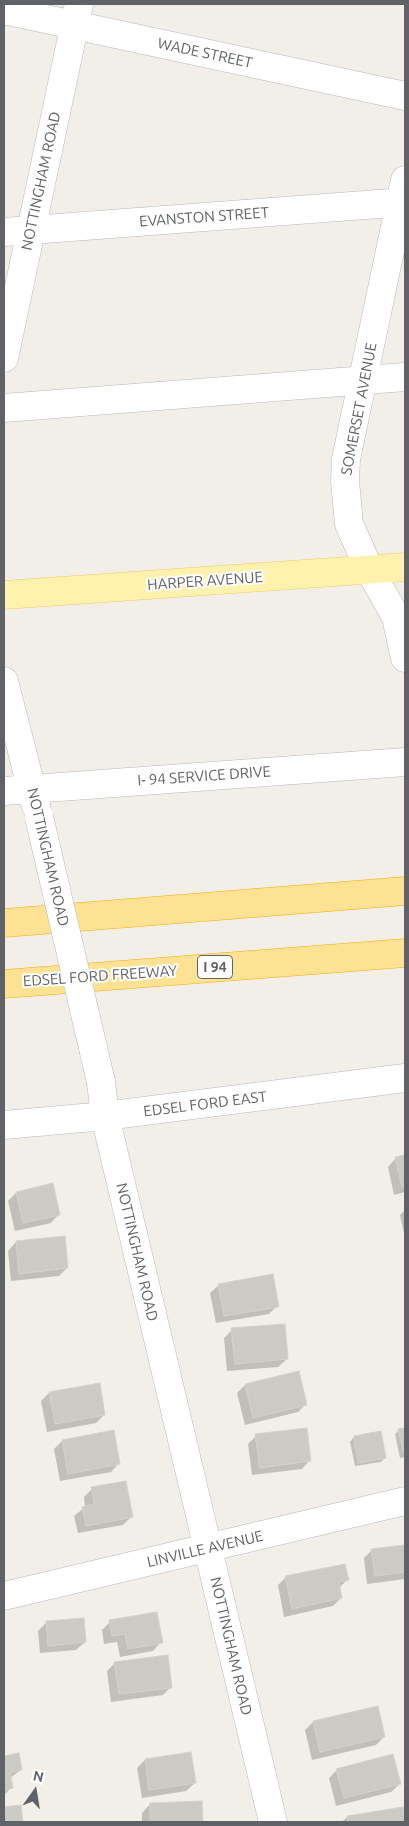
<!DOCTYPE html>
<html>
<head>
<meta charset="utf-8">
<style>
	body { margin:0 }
	#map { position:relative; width:409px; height:1826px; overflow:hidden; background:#f1efe8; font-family:Ubuntu,sans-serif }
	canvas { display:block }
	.frame { position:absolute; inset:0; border:5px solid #5f6368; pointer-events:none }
	.north { position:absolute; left:10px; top:1766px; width:50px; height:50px; -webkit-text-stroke:4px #fff; paint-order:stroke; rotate:13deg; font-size:14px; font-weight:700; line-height:20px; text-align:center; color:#5f6368 }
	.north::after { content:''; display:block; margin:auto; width:18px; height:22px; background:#5f6368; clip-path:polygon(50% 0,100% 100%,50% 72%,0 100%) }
</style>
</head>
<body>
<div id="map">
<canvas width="409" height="1826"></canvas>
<div class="frame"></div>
<div class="north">N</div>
</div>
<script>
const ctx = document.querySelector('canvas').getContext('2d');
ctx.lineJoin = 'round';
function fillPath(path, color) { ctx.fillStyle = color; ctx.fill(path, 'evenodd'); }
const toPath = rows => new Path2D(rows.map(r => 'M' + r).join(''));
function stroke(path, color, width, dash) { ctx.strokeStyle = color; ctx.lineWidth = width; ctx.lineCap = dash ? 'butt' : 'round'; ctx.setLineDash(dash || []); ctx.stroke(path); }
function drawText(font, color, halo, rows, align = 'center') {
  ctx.font = font + ' Ubuntu,sans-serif'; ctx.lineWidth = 4; ctx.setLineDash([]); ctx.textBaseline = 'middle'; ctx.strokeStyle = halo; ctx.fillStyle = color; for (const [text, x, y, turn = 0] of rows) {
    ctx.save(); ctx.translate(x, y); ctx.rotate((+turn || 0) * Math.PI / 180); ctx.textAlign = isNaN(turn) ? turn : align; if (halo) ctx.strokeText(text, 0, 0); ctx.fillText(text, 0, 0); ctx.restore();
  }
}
const shadow = toPath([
	[405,1156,405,1192,394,1195,388,1167,396,1158],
	[16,1193,59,1214,51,1223,15,1231,8,1201],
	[405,1210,405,1238,400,1215],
	[16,1242,67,1268,59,1276,11,1281,8,1251],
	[219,1285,277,1306,269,1314,216,1323,210,1293],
	[232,1330,287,1359,278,1367,227,1371,224,1338],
	[245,1385,306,1404,298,1412,245,1425,237,1393],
	[49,1393,104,1415,96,1423,47,1432,41,1401],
	[405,1429,405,1457,400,1458,395,1434,399,1430],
	[256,1436,310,1460,302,1469,252,1475,248,1444],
	[354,1437,385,1458,381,1462,355,1466,350,1442],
	[62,1441,119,1463,111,1472,60,1481,54,1449],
	[92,1489,131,1517,123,1525,78,1533,74,1516,85,1507,84,1497],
	[405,1546,405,1579,367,1584,364,1558,372,1550],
	[286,1577,347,1580,339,1588,341,1598,333,1606,284,1617,278,1585],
	[110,1622,161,1642,153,1651,120,1657,117,1642,104,1644,102,1630],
	[46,1623,85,1642,76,1650,40,1653,38,1631],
	[115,1663,171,1687,163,1695,111,1702,107,1671],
	[313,1722,384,1737,376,1745,312,1760,305,1730],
	[18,1755,21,1770,10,1778,12,1787,4,1795,4,1757],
	[145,1760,195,1783,186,1791,142,1798,137,1768],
	[337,1770,400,1784,391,1792,336,1806,329,1778],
	[201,1802,202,1822,142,1822,142,1813,150,1804],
	[402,1808,404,1822,342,1822,347,1817]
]);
const building = toPath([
	[405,1155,405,1187,402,1187,395,1157,405,1155],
	[53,1183,60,1215,23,1223,16,1192,53,1183],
	[65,1236,68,1268,19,1274,16,1241,65,1236],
	[273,1274,279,1307,224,1316,218,1284,273,1274],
	[285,1324,288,1359,235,1364,231,1328,285,1324],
	[299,1371,307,1405,253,1418,245,1384,299,1371],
	[100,1383,105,1415,55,1424,49,1392,100,1383],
	[307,1428,311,1461,260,1468,255,1434,307,1428],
	[405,1428,405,1454,404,1455,398,1429,405,1428],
	[114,1430,120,1464,68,1474,62,1440,114,1430],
	[381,1431,386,1458,358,1463,354,1436,381,1431],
	[126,1481,133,1517,86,1526,82,1507,94,1504,91,1487,126,1481],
	[405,1545,405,1572,375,1576,371,1549,405,1545],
	[345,1564,349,1580,339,1582,342,1598,292,1609,285,1576,345,1564],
	[157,1612,163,1643,128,1649,125,1634,112,1636,109,1620,157,1612],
	[84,1618,86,1642,48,1646,46,1621,84,1618],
	[168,1655,172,1688,119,1694,114,1662,168,1655],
	[378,1706,385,1737,320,1752,313,1721,378,1706],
	[191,1752,196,1783,149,1790,145,1759,191,1752],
	[19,1753,22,1770,10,1772,13,1788,4,1790,4,1756,19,1753],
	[393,1754,401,1784,344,1798,336,1769,393,1754],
	[202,1801,203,1822,150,1822,150,1803,202,1801],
	[21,1805,23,1822,4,1822,4,1807,21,1805],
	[403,1807,405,1822,348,1822,347,1816,403,1807]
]);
const minor = toPath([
	[4,10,405,96],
	[405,180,346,459,345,481,349,524,369,569,396,617,405,658],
	[4,232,405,202],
	[4,358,79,4],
	[4,408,405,377],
	[4,681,36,806],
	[4,791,405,762],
	[101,1082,105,1116,273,1822],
	[4,1125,105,1116,405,1078],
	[4,1596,405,1501]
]);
const major = toPath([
	[4,595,405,567]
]);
const highway = toPath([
	[4,923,405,891],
	[4,984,405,953]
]);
const minorBridge = toPath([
	[39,817,101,1082]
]);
const shields = [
	[215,967,35]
];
const shieldNames = [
	["I 94",215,967]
];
const streetNames = [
	["WADE STREET",205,53,12],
	["NOTTINGHAM ROAD",41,181,-78],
	["EVANSTON STREET",204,217,-4],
	["SOMERSET AVENUE",359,409,-79],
	["HARPER AVENUE",205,581,-4],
	["I- 94 SERVICE DRIVE",204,776,-4],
	["NOTTINGHAM ROAD",48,857,77],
	["EDSEL FORD FREEWAY",100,976,-4],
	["EDSEL FORD EAST",205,1104,-7],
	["NOTTINGHAM ROAD",137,1252,77],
	["LINVILLE AVENUE",205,1549,-13],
	["NOTTINGHAM ROAD",231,1646,77]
];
fillPath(shadow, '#0003');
fillPath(building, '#cccac5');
stroke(building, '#d6d1c6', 1);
stroke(minor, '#b5b8bc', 29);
stroke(major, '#f2c960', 29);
stroke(highway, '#f9ab00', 29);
stroke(minor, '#fff', 28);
stroke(major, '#fff2af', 28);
stroke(highway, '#fde293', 28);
stroke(minorBridge, '#b5b8bc', 29, []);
stroke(minorBridge, '#fff', 28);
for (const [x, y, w] of shields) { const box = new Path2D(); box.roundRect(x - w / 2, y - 11.5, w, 23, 4); ctx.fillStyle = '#fff'; ctx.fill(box); stroke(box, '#5f6368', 1); }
drawText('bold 14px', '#5f6368', null, shieldNames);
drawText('15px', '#5f6368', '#fff', streetNames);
</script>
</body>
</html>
